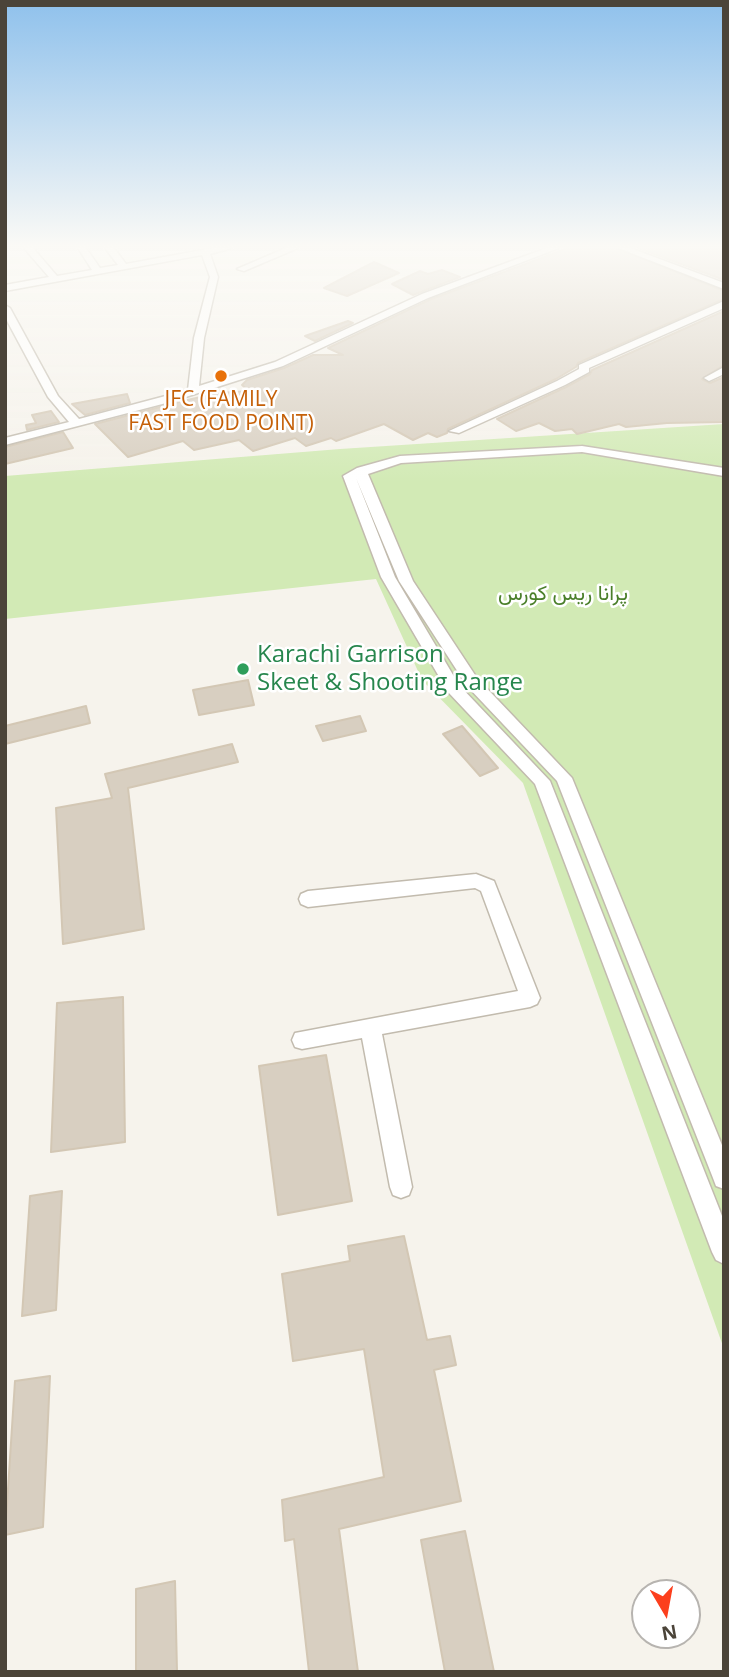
<!DOCTYPE html>
<html>
<head>
<meta charset="utf-8">
<style>
	body { margin:0 }
	#map { position:relative; width:729px; height:1677px; overflow:hidden; background:#f6f3ec; font-family:"Open Sans",sans-serif }
	canvas { display:block }
	.frame { position:absolute; inset:0; border:7px solid #4b4439; pointer-events:none }
	.north { position:absolute; left:631px; top:1579px; width:70px; height:70px; box-sizing:border-box; background:#fff; border:2px solid #b7b4b0; border-radius:50%; rotate:170deg; font-size:19px; font-weight:700; line-height:28px; text-align:center; color:#4b4439 }
	.north::after { content:''; display:block; margin:auto; width:24px; height:32px; background:#fc3f1d; clip-path:polygon(50% 0,100% 100%,50% 72%,0 100%) }
</style>
</head>
<body>
<div id="map">
<canvas width="729" height="1677"></canvas>
<div class="frame"></div>
<div class="north">N</div>
</div>
<script>
const ctx = document.querySelector('canvas').getContext('2d');
ctx.lineJoin = 'round';
function fillPath(path, color) { ctx.fillStyle = color; ctx.fill(path, 'evenodd'); }
const toPath = rows => new Path2D(rows.map(r => 'M' + r).join(''));
function stroke(path, color, width, dash) { ctx.strokeStyle = color; ctx.lineWidth = width; ctx.lineCap = dash ? 'butt' : 'round'; ctx.setLineDash(dash || []); ctx.stroke(path); }
function drawText(font, color, halo, rows, align = 'center') {
  ctx.font = font + ' "Open Sans",Vazirmatn,sans-serif'; ctx.lineWidth = 5; ctx.setLineDash([]); ctx.textBaseline = 'middle'; ctx.strokeStyle = halo; ctx.fillStyle = color; for (const [text, x, y, turn = 0] of rows) {
    ctx.save(); ctx.translate(x, y); ctx.rotate((+turn || 0) * Math.PI / 180); ctx.textAlign = isNaN(turn) ? turn : align; if (halo) ctx.strokeText(text, 0, 0); ctx.fillText(text, 0, 0); ctx.restore();
  }
}
const green = toPath([
	[724,424,724,1349,523,783,422,680,376,579,5,619,5,476,340,449]
]);
const building = toPath([
	[568,248,616,248,724,291,724,299,578,363,576,367,556,379,448,429,447,433,437,437,428,433,413,440,384,424,336,441,331,438,306,446,295,438,253,451,239,440,194,450,183,441,128,457,95,424,183,401,218,393,249,391,242,385,247,380,284,368,313,355,343,355,328,348,429,300,568,248],
	[638,248,724,248,724,280,638,248],
	[374,262,399,273,347,296,324,288,374,262],
	[442,270,460,277,413,295,392,284,420,271,428,274,442,270],
	[724,311,724,365,702,379,710,383,724,377,724,422,667,423,626,427,619,424,577,434,572,429,555,431,539,423,516,431,497,419,566,387,590,374,592,370,724,311],
	[348,321,353,323,315,341,305,336,348,321],
	[127,394,130,403,85,415,72,404,127,394],
	[51,411,59,422,27,430,26,425,36,423,32,415,51,411],
	[63,432,73,448,5,464,5,447,63,432],
	[248,680,254,705,199,715,193,690,248,680],
	[86,706,90,723,5,744,5,726,86,706],
	[360,716,366,731,323,741,316,726,360,716],
	[462,726,498,768,480,776,443,734,462,726],
	[232,744,238,762,128,788,144,929,63,944,56,808,112,798,105,774,232,744],
	[123,997,125,1142,51,1152,57,1003,123,997],
	[326,1055,352,1201,278,1215,259,1066,326,1055],
	[62,1191,56,1310,22,1316,30,1196,62,1191],
	[404,1236,427,1340,450,1336,456,1365,434,1370,461,1501,339,1529,358,1672,309,1672,294,1539,285,1541,282,1500,384,1477,364,1349,293,1361,282,1274,350,1261,348,1246,404,1236],
	[50,1376,43,1527,5,1535,15,1381,50,1376],
	[465,1531,494,1672,445,1672,421,1540,465,1531],
	[175,1581,177,1672,136,1672,136,1589,175,1581]
]);
const minor = toPath([
	[24,248,33,248,57,276,92,270,78,248,86,248,100,268,118,265,105,248,114,248,126,264,213,248,232,248,210,254,218,277,204,338,199,386,275,362,422,294,547,248,559,248,428,298,283,366,170,402,5,445,5,438,69,422,48,397,5,317,5,305,10,308,58,396,79,419,188,390,194,338,210,277,202,255,5,291,5,285,49,277,24,248],
	[286,248,298,248,244,271,237,269,286,248],
	[618,248,630,248,724,283,724,289,618,248],
	[724,301,724,308,589,368,589,372,565,385,459,433,449,431,557,381,579,369,579,365,724,301],
	[724,367,724,374,709,381,704,378,724,367],
	[582,446,724,468,724,476,582,452,401,463,368,474,413,581,477,678,572,778,724,1150,724,1189,716,1186,713,1178,557,781,467,686,399,581,356,478,395,577,459,685,550,781,724,1221,724,1264,716,1260,712,1252,535,784,448,692,381,577,343,476,357,468,400,456,582,446],
	[476,874,494,881,540,998,537,1004,530,1007,382,1034,412,1187,409,1195,401,1198,393,1195,390,1187,362,1038,302,1049,295,1047,292,1040,295,1033,518,991,481,891,475,888,308,907,301,904,299,899,301,894,308,891,476,874]
]);
const markers = [
	[221,376,7,"#e8710a"],
	[243,669,7,"#2e9e5b"]
];
const farFoodnames = [
	["JFC (FAMILY",221,400],
	["FAST FOOD POINT)",221,424]
];
const farParknames = [
	["پرانا ریس کورس",563,594]
];
const leisureNames = [
	["Karachi Garrison",257,655],
	["Skeet & Shooting Range",257,683]
];
fillPath(green, '#d2eab5');
fillPath(building, '#d8cfc1');
stroke(building, '#d3c7b4', 2);
stroke(minor, '#c2bbae', 3);
fillPath(minor, '#fff');
const sky = ctx.createLinearGradient(0, 0, 0, 483);
sky.addColorStop(0, '#8fc1ec');
sky.addColorStop(0.51, '#fbfaf6');
sky.addColorStop(1, '#fbfaf600');
ctx.fillStyle = sky;
ctx.fillRect(0, 0, 729, 483);
for (const [x, y, r, color] of markers) { const dot = new Path2D(); dot.arc(x, y, r, 0, 2 * Math.PI); ctx.fillStyle = color; ctx.fill(dot); stroke(dot, '#fff', 2.5); }
drawText('21px', '#c56008', '#fff', farFoodnames);
drawText('21px', '#4a7f2a', '#fff', farParknames);
drawText('24px', '#27864d', '#fff', leisureNames, 'left');
</script>
</body>
</html>
